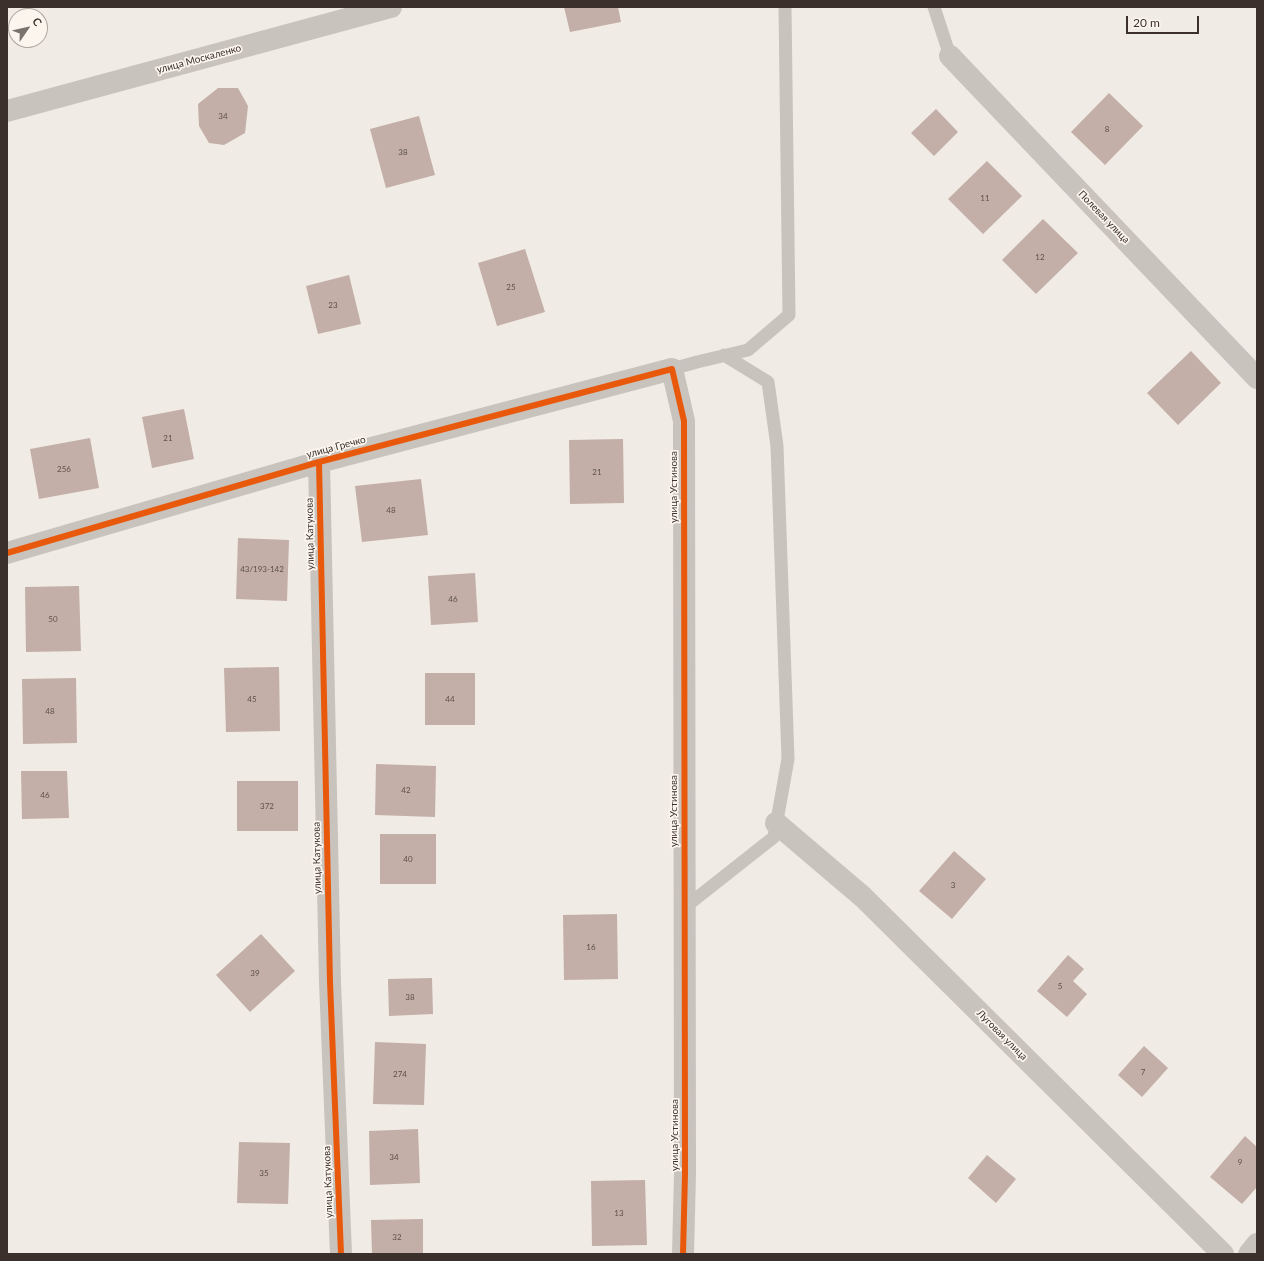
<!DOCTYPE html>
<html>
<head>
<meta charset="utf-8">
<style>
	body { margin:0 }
	#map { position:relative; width:1264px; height:1261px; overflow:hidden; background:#f0ebe5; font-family:Lato,sans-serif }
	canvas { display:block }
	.frame { position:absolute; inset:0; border:8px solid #3b302b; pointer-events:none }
	.north { position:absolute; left:8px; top:8px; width:40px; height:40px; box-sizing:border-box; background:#fbf5ee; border:1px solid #aea6a0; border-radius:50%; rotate:56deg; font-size:11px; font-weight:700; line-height:16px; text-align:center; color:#3b302b }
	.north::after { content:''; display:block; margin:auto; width:14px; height:18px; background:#7a716c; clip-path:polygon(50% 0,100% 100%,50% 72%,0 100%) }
	.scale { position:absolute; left:1126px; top:16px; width:73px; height:18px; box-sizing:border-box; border:2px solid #3b302b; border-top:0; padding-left:5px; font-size:12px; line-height:14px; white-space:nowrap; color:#3b302b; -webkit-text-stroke:3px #fbf5ee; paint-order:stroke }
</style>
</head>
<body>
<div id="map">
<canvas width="1264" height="1261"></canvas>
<div class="frame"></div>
<div class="north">С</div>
<div class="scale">20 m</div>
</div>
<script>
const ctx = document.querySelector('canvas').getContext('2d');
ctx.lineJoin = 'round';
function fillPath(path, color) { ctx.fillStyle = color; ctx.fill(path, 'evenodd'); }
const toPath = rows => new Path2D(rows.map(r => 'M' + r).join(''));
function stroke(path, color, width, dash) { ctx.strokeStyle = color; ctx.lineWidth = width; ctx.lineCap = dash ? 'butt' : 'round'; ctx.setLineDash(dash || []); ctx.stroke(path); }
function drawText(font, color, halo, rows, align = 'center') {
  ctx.font = font + ' Lato,sans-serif'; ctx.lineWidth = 3.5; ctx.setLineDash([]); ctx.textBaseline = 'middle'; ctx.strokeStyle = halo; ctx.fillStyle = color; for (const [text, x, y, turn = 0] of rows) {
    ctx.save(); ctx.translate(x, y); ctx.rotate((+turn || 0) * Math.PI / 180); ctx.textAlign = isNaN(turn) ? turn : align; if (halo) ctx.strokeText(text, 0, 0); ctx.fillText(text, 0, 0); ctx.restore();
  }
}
const building = toPath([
	[564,7,618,7,621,22,570,32],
	[218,88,238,88,248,106,245,133,224,145,209,143,199,126,198,104],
	[1109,93,1143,126,1105,165,1071,132],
	[936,109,958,132,934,156,911,133],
	[419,116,435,175,386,188,370,129],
	[987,161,1022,196,983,234,948,199],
	[1043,219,1078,253,1036,294,1002,260],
	[525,249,545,312,497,326,478,263],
	[349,275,361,324,318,334,306,286],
	[1191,351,1221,383,1178,425,1147,393],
	[184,409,194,459,152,468,142,417],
	[90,438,99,488,39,499,30,449],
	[623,439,624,503,570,504,569,440],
	[421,479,428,535,362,542,355,486],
	[238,538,289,540,287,601,236,599],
	[475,573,478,622,431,625,428,576],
	[79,586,81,651,26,652,25,587],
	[279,667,280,731,226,732,224,668],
	[425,673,475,673,475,725,425,725],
	[76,678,77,743,23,744,22,679],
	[376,764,436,766,435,817,375,815],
	[21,771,67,771,69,818,22,819],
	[237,781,298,781,298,831,237,831],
	[380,834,436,834,436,884,380,884],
	[954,851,986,879,952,919,919,891],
	[617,914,618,979,564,980,563,915],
	[261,934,295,971,250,1012,216,975],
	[1068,955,1084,969,1073,981,1087,994,1067,1017,1037,991],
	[432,978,433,1014,389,1016,388,979],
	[375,1042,426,1044,424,1105,373,1104],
	[1144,1046,1168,1068,1142,1097,1118,1075],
	[418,1129,420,1183,370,1185,369,1131],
	[1245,1136,1257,1147,1257,1187,1242,1204,1210,1177],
	[239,1142,290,1143,288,1204,237,1203],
	[987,1155,1016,1179,996,1203,968,1178],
	[645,1180,647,1245,592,1246,591,1181],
	[423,1219,423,1254,372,1254,371,1220]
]);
const service = toPath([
	[934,7,950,56],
	[672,369,697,362,748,350,789,315,785,7],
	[684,908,774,837,788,759,777,446,768,382,724,355]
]);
const minor = toPath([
	[950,56,1257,378],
	[7,111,391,7],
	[319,462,330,982,341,1254],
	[7,553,319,462,672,369,684,421,685,1174,683,1254],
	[776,823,863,897,1223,1254],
	[1249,1254,1257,1244]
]);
const cycleway = toPath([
	[319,462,330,982,341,1254],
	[7,553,319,462,672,369,684,421,685,1174,683,1254]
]);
const numberNames = [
	["34",223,116],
	["8",1107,129],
	["38",403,152],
	["11",985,198],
	["12",1040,257],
	["25",511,287],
	["23",333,305],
	["21",168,438],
	["256",64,469],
	["21",597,472],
	["48",391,510],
	["43/193-142",262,569],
	["46",453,599],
	["50",53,619],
	["45",252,699],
	["44",450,699],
	["48",50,711],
	["42",406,790],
	["46",45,795],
	["372",267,806],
	["40",408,859],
	["3",953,885],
	["16",591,947],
	["39",255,973],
	["5",1060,986],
	["38",410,997],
	["7",1143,1072],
	["274",400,1074],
	["34",394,1157],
	["9",1240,1162],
	["35",264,1173],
	["13",619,1213],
	["32",397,1237]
];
const streetNames = [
	["улица Москаленко",199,59,-15],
	["Полевая улица",1104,217,46],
	["улица Гречко",336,447,-15],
	["улица Устинова",674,487,-90],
	["улица Катукова",310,534,-91],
	["улица Устинова",674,811,-90],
	["улица Катукова",317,858,-91],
	["Луговая улица",1002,1035,45],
	["улица Устинова",675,1135,-90],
	["улица Катукова",328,1182,-92]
];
fillPath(building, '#c3afa7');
stroke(service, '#c9c3be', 13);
stroke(minor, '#c9c3be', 22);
stroke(cycleway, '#e8590c', 6);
drawText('8px', '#5d504a', null, numberNames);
drawText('10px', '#3b302b', '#fbf5ee', streetNames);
</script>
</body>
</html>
